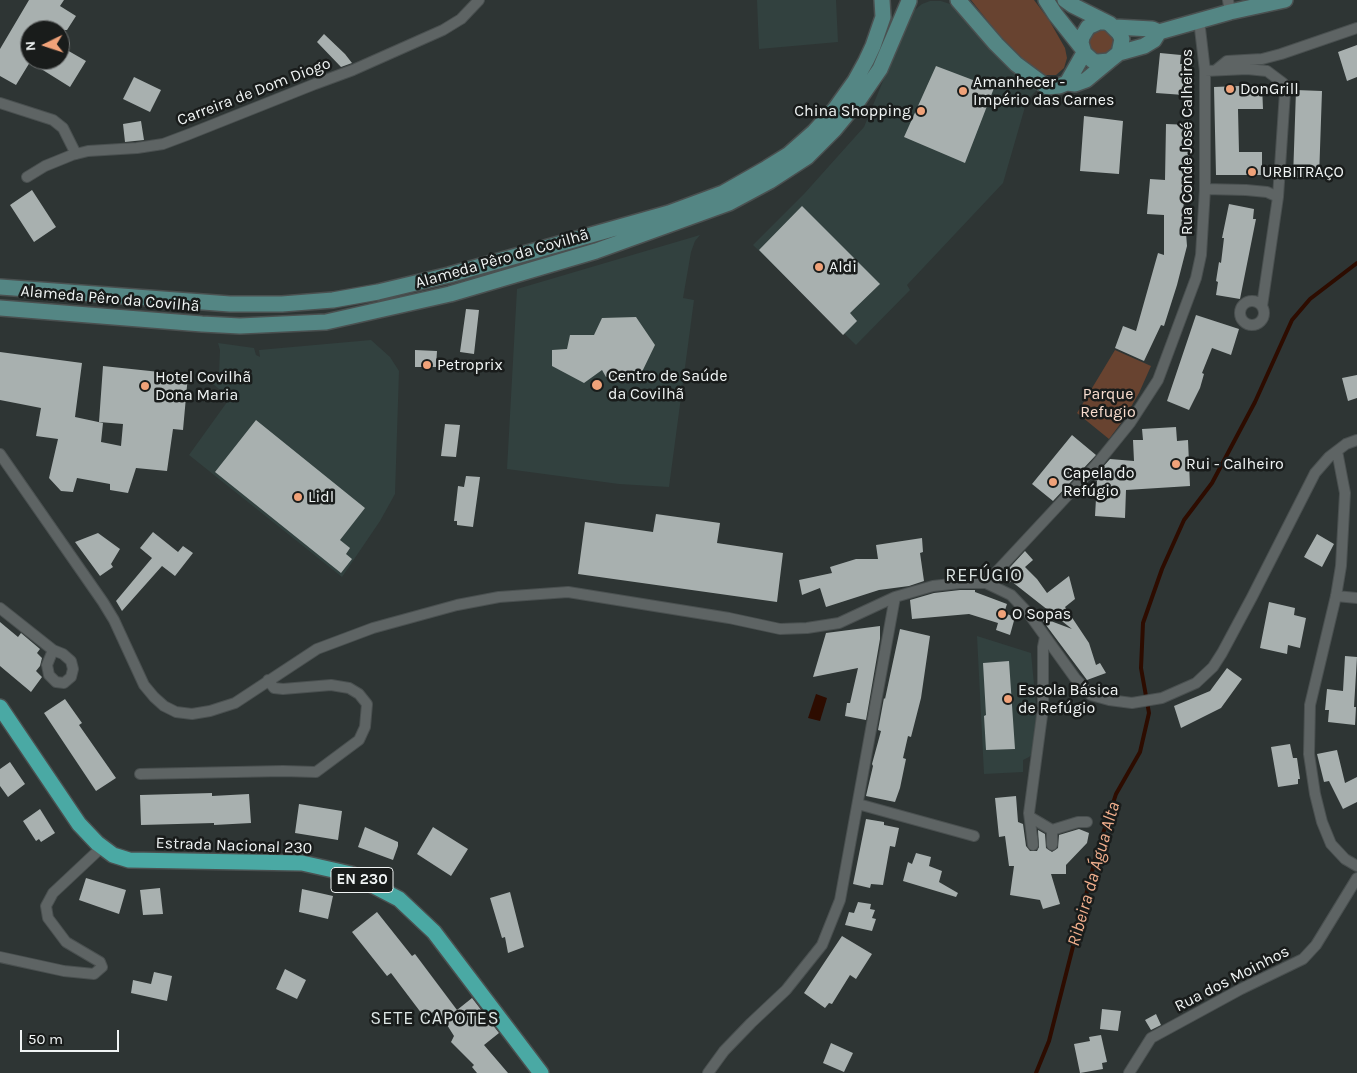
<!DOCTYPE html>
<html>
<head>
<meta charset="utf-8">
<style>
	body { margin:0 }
	#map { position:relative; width:1357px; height:1073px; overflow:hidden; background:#2e3534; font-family:Karla,sans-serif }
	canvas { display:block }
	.north { position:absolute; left:20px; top:20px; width:50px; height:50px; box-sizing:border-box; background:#191c1b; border:1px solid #6f7272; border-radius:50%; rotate:266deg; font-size:14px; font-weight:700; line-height:20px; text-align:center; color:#f0f4f4 }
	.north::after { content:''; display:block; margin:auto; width:18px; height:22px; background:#f0a279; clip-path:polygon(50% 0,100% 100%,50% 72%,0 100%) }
	.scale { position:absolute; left:20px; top:1030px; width:99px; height:22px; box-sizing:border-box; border:2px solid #f0f4f4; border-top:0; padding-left:6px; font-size:15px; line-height:18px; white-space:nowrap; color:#f0f4f4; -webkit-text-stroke:4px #191c1b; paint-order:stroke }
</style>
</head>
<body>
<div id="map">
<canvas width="1357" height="1073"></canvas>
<div class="north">N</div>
<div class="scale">50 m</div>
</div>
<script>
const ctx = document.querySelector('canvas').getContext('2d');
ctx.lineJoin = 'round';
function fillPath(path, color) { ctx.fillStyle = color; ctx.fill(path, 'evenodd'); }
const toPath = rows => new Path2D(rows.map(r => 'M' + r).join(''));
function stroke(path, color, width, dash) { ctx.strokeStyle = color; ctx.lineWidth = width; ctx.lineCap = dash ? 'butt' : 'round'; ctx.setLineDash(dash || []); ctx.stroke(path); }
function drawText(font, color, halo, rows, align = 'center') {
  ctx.font = font + ' Karla,sans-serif'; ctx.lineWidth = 5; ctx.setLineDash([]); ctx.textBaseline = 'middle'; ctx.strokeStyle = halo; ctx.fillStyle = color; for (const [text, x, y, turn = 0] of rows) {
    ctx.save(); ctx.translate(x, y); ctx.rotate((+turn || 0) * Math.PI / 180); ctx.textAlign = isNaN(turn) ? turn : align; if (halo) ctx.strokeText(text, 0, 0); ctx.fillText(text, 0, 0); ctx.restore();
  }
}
const built = toPath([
	[757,0,836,0,838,42,759,49],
	[930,1,941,1,950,4,1015,69,1037,90,1027,100,1003,183,907,285,910,290,856,345,753,245,804,194,864,127,911,13,922,4],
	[700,235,695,241,691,252,683,298,694,300,669,487,619,484,507,469,517,289],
	[371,340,390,357,399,371,395,494,380,521,342,577,189,455,230,398,213,384,219,374,220,350,218,343,254,348,256,355,260,357,259,350],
	[977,636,1031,653,1037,716,1036,737,1033,753,1029,757,1023,760,1023,772,984,774]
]);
const green = toPath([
	[971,0,1034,0,1049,20,1065,48,1067,58,1064,68,1056,75,1045,75,1030,66,998,34],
	'1089 42a12 12 0 1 1 24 0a12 12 0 1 1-24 0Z',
	[1115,350,1151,366,1139,393,1124,419,1109,439,1077,413]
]);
const water = toPath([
	[816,694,827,698,820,721,808,718]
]);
const stream = toPath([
	[1036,1073,1049,1041,1097,852,1116,794,1140,752,1149,713,1141,668,1143,623,1162,569,1184,520,1212,483,1255,402,1292,320,1310,299,1357,263]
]);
const building = toPath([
	[29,0,64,0,60,6,76,16,67,30,30,30,30,60,60,60,60,46,86,61,70,87,30,62,16,85,0,76,0,49],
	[324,34,345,54,352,63,341,67,317,42],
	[1357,45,1357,77,1347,81,1338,52],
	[1160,53,1181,55,1180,64,1187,64,1184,95,1156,93],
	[936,66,994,88,965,163,904,137],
	[134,77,161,90,150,112,123,99],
	[1262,85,1263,109,1238,109,1239,152,1262,152,1262,175,1216,175,1214,87],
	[1296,90,1322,91,1319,178,1293,178],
	[1084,116,1123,121,1119,174,1080,171],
	[141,121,144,140,125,142,123,124],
	[1166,124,1191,125,1190,163,1185,164,1182,194,1184,194,1183,220,1185,220,1187,246,1177,285,1164,326,1161,325,1144,361,1115,348,1123,326,1136,331,1158,253,1164,255,1164,215,1147,214,1150,179,1165,180],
	[32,190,56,227,34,242,10,205],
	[1229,204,1254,209,1253,219,1256,219,1240,299,1216,295,1218,282,1216,281,1219,262,1221,263,1224,238,1222,238],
	[802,206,880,284,850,313,857,321,843,335,759,250],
	[466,309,479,310,474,354,460,352],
	[1196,315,1239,329,1231,355,1212,348,1202,373,1204,374,1200,388,1189,410,1167,401],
	[636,317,655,345,640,376,606,377,602,370,584,383,552,366,552,350,567,349,570,335,594,335,602,318],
	[415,350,437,351,436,367,415,367],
	[0,352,82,363,75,417,103,423,101,442,121,446,123,424,99,422,103,366,188,375,183,430,173,429,167,471,136,468,128,493,110,490,110,484,77,478,73,492,61,491,49,478,58,439,36,436,41,408,0,400],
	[1357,375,1357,398,1348,401,1342,378],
	[256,420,365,508,340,540,350,548,346,554,352,559,341,573,215,472],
	[445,424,460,425,456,457,441,456],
	[1176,427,1177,441,1188,440,1190,486,1126,490,1125,518,1095,516,1097,481,1094,480,1095,476,1110,459,1134,461,1133,440,1143,440,1142,429],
	[1072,435,1096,455,1053,501,1032,484],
	[466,476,480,477,473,527,457,525,457,521,454,521,458,486,464,487],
	[656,514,720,523,717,543,783,553,777,602,578,574,585,522,653,532],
	[153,532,178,552,183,546,193,553,175,576,162,566,122,611,116,601,152,558,140,548],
	[98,533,120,549,111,564,113,567,100,576,75,542],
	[1317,534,1334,544,1322,567,1304,557],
	[922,538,923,552,920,553,924,581,909,586,879,590,826,607,820,588,802,595,799,580,832,573,830,567,856,559,878,559,876,545],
	[1025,551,1033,560,1025,567,1037,579,1047,593,1069,576,1075,599,1065,607,1089,643,1096,665,1100,663,1106,673,1087,680,1040,617,1072,629,1011,581,1009,583,1000,578],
	[960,590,975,590,975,592,1007,604,1004,613,1015,617,1010,635,996,630,998,623,969,614,912,619,910,600,934,593],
	[1269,602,1295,608,1294,615,1306,618,1300,648,1288,645,1287,654,1260,648],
	[0,622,18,637,21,633,40,649,37,653,42,658,40,666,36,671,42,677,31,692,0,666],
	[880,626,880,639,866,720,845,716,847,703,850,703,858,668,813,677,826,633],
	[900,629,930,636,921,698,911,737,908,736,903,758,906,759,900,788,895,802,866,796,873,766,872,764,881,731,878,730,884,698,885,699],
	[1345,656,1357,657,1354,707,1356,707,1355,725,1328,722,1329,710,1325,710,1327,689,1343,691],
	[1009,661,1015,749,986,750,984,716,986,715,983,663],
	[1227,668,1242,679,1221,708,1181,728,1174,706,1210,691],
	[65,699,82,723,79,725,116,778,96,791,44,713],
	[1290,744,1293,758,1297,758,1300,779,1298,779,1298,784,1278,787,1271,747],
	[1337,750,1345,783,1357,777,1357,802,1343,809,1329,781,1324,782,1317,754],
	[10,762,25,784,8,797,0,786,0,769],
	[212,793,212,796,249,794,251,823,214,825,214,823,141,825,140,795],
	[1016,796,1018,822,1023,824,1026,846,1030,851,1037,851,1039,847,1038,830,1045,834,1046,848,1052,852,1058,848,1059,835,1079,829,1089,833,1087,843,1066,865,1066,874,1051,874,1060,904,1043,909,1040,900,1010,895,1014,866,1009,866,1005,836,999,837,995,798],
	[299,804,342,811,338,840,295,833],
	[40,809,55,833,41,842,39,839,36,841,23,821],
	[866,819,884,822,884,825,899,828,895,847,890,846,883,885,871,884,870,888,853,884],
	[365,827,398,842,398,846,393,860,358,847],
	[433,827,468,849,451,876,417,854],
	[916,853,931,857,929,866,942,871,939,882,958,893,956,897,903,881,908,862,912,864],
	[86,878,126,890,119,914,79,900],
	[160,888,163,914,143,915,140,890],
	[302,889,333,896,328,919,299,912],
	[510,892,524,947,508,953,505,937,502,938,490,898],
	[858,902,871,904,870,909,875,910,872,918,876,919,872,931,845,925,849,912,854,913],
	[377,912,412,956,415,954,457,1010,472,998,499,1033,484,1045,508,1073,477,1073,472,1067,474,1065,451,1042,454,1036,437,1009,425,1018,391,973,387,976,352,932],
	[842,936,872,954,856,979,850,975,832,1004,829,1003,825,1008,804,993],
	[285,969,306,980,297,999,276,989],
	[154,972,172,976,167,1001,131,993,133,980,151,984],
	[1102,1009,1121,1011,1118,1031,1100,1029],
	[1156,1014,1161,1025,1151,1030,1145,1020],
	[1101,1035,1107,1062,1102,1063,1103,1069,1080,1073,1074,1044,1090,1041,1089,1037],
	[831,1043,853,1053,844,1072,823,1063]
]);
const street = toPath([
	[1228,0,1230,12],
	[1216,70,1227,61,1262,59,1281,54,1357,28],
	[1205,71,1247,69,1267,71,1283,83,1285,92,1278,197,1262,306],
	[0,103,53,120,63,128,76,154],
	[27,177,45,166,72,155,88,151,137,148,163,144,187,135,315,84,353,70,443,30,461,19,479,0],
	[1205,189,1246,190,1267,192,1278,197],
	'1240 313a12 12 0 1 1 24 0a12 12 0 1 1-24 0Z',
	[1337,451,1345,493,1341,566,1336,596,1310,705,1309,754,1315,794,1322,822,1331,844,1345,859,1357,866],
	[0,454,103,602,114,620,144,685,154,697,164,706,176,712,192,714,210,711,235,703,317,649,373,628,457,605,499,597,568,592,729,618,780,629,807,628,839,623,895,597,933,586,960,583,986,583,1011,595,1029,614,1075,678,1091,695,1109,700,1132,703,1162,698,1196,683,1213,667,1222,653,1252,597,1315,473,1329,457,1346,444,1357,440],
	[986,583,1096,465,1130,423,1158,380,1196,278,1201,255,1205,189,1205,71,1199,20],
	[1336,596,1357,598],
	[0,608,53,650,63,654,71,661,73,669,71,677,64,683,56,682,49,675,47,665,53,650],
	[140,774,283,771,316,772,359,740,365,727,367,704,359,694,349,688,331,685,283,689,274,688,268,680],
	[858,804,974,836],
	[1030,817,1052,830,1052,845],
	[1052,830,1078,822,1087,822],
	[1033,845,1029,813,1043,708,1043,647,1045,637],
	[0,957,64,971,94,974,102,967,100,962,66,942,48,918,46,906,53,893,102,847],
	[708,1073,724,1051,751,1023,786,990,822,945,840,900,895,597],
	[1129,1073,1151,1038,1241,989,1303,959,1316,945,1357,878]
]);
const secondary = toPath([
	[958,0,996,44,1016,64,1047,87,1059,86,1067,83,1075,84,1086,80,1109,61],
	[1046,0,1055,14,1082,48],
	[1065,0,1072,5,1110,24,1119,33,1122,39,1119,53,1109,61,1098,62,1093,61,1084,53,1081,43,1082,37,1088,27,1099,22,1105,22],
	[1115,27,1152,29,1159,32],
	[1119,53,1144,46,1154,40,1159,32,1230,12,1285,0],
	[1067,83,1084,53],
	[0,287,230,304,282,304,333,300,378,292,449,275,669,213,723,193,767,168,788,155,814,132,835,109,855,81,866,61,873,46,883,17,882,0],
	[0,308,202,324,240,326,326,322,450,294,596,251,729,203,770,181,807,157,834,130,858,101,880,69,909,1]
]);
const primary = toPath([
	[0,707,79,824,97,843,113,855,129,860,302,863,351,874,399,899,434,932,541,1073]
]);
const markers = [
	[1230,89,5,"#f0a279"],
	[963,91,5,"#f0a279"],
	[921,111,5,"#f0a279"],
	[1252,172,5,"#f0a279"],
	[819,267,5,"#f0a279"],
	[427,365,5,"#f0a279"],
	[597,385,6,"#f0a279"],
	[145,386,5,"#f0a279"],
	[1176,464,5,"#f0a279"],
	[1053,482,5,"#f0a279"],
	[298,497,5,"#f0a279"],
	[1002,614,5,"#f0a279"],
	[1008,699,5,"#f0a279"]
];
const shields = [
	[362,880,62]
];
const shieldNames = [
	["EN 230",362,880]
];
const poiNames = [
	["Amanhecer -",973,82],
	["Império das Carnes",973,100],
	["DonGrill",1240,89],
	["China Shopping",911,111,"right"],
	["URBITRAÇO",1262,172],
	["Aldi",829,267],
	["Petroprix",437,365],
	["Centro de Saúde",608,376],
	["da Covilhã",608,394],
	["Hotel Covilhã",155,377],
	["Dona Maria",155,395],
	["Rui - Calheiro",1186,464],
	["Capela do",1063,473],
	["Refúgio",1063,491],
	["Lidl",308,497],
	["O Sopas",1012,614],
	["Escola Básica",1018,690],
	["de Refúgio",1018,708]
];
const streetNames = [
	["Carreira de Dom Diogo",254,92,-21],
	["Rua Conde José Calheiros",1187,142,-90],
	["Alameda Pêro da Covilhã",502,259,-16],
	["Alameda Pêro da Covilhã",110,299,5],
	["Estrada Nacional 230",234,846,2],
	["Rua dos Moinhos",1232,979,-27]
];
const parkNames = [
	["Parque",1108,394],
	["Refugio",1108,412]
];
const neighbourhoodNames = [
	["REFÚGIO",984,576],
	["SETE CAPOTES",435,1019]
];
const waterNames = [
	["Ribeira da Água Alta",1094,874,-74]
];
fillPath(built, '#32413f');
fillPath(green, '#684330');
fillPath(water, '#2d0c00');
stroke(stream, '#2d0c00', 4);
fillPath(building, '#a8b0af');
stroke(street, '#4a5050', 12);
stroke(secondary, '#4a5050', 18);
stroke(primary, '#4a5050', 18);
stroke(street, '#5e6464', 10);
stroke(secondary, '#548684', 15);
stroke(primary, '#4aa9a4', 15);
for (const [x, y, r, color] of markers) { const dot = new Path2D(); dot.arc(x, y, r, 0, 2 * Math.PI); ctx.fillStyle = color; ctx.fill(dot); stroke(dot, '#191c1b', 2); }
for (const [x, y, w] of shields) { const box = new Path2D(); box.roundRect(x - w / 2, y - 12.5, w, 25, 4); ctx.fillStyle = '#191c1b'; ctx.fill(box); stroke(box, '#f0f4f4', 1); }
drawText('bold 15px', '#f0f4f4', null, shieldNames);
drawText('16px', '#f0f4f4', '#191c1b', poiNames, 'left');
drawText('16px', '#f0f4f4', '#191c1b', streetNames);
drawText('16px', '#f8dcce', '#191c1b', parkNames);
ctx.letterSpacing = '1px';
drawText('18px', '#dde5e4', '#191c1b', neighbourhoodNames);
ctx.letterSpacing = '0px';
drawText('italic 18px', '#f2af8d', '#191c1b', waterNames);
</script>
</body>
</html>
